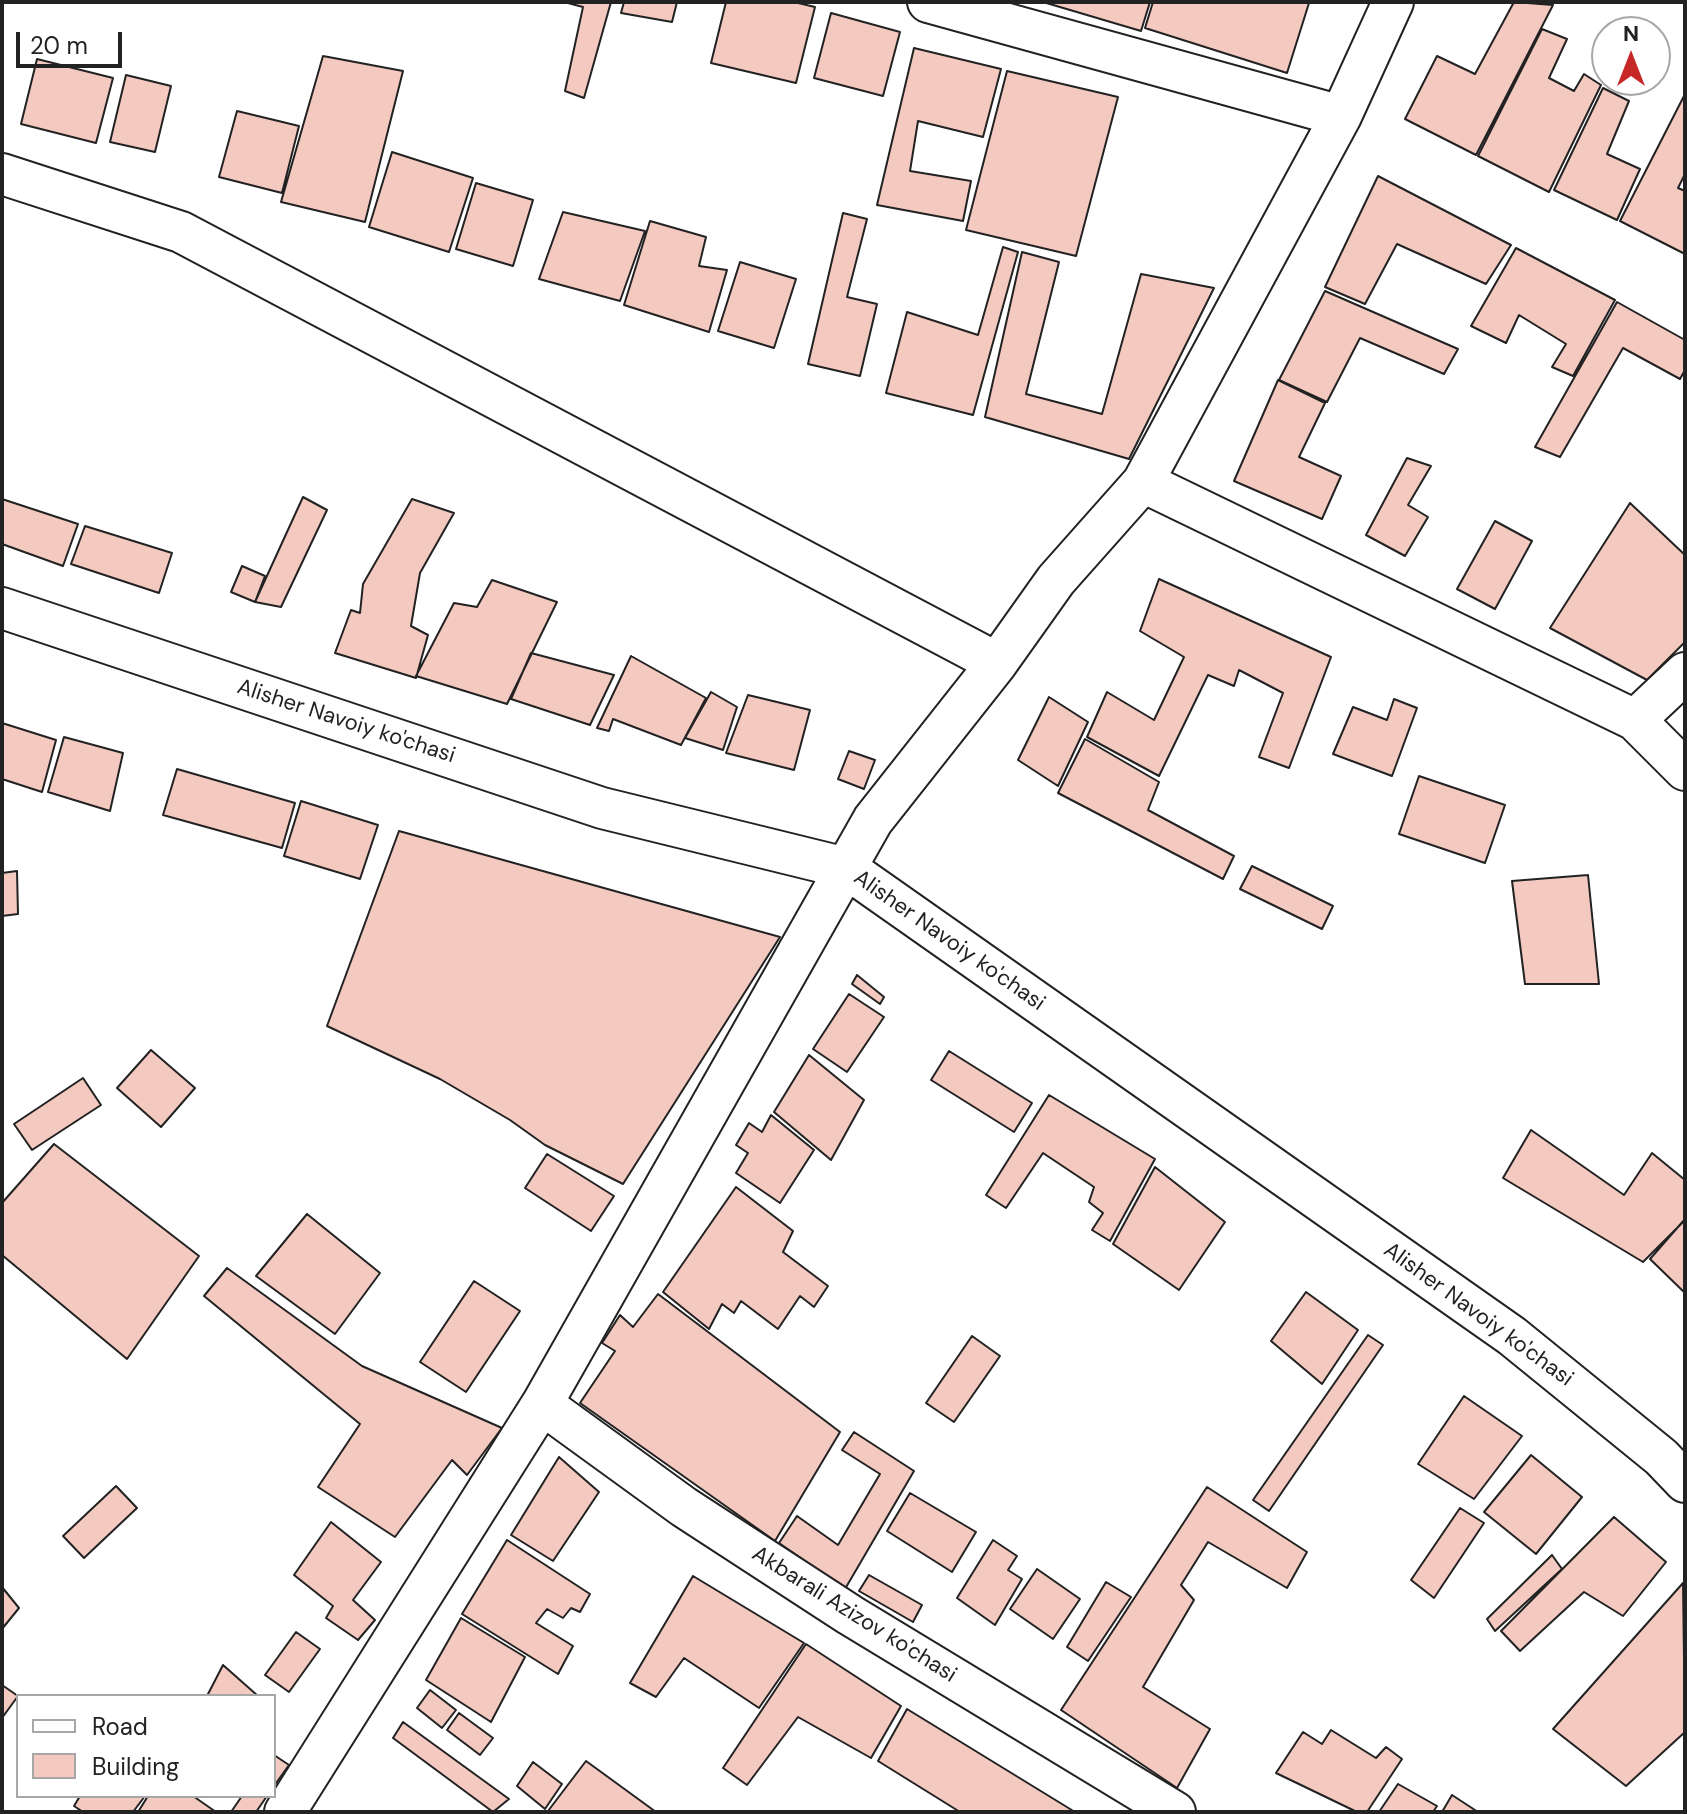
<!DOCTYPE html>
<html>
<head>
<meta charset="utf-8">
<style>
	body { margin:0 }
	#map { position:relative; width:1687px; height:1814px; overflow:hidden; background:#fff; font-family:"DM Sans",sans-serif }
	canvas { display:block }
	.frame { position:absolute; inset:0; border:4px solid #222; pointer-events:none }
	.legend { position:absolute; left:16px; top:1694px; width:260px; height:104px; box-sizing:border-box; background:#fff; border:2px solid #a7a7a7; margin:0; padding:10px 14px; list-style:none; font-size:24px; color:#222 }
	.legend li { display:flex; align-items:center; gap:16px; height:40px }
	.legend b { width:40px; border:2px solid #a7a7a7 }
	.north { position:absolute; left:1591px; top:16px; width:80px; height:80px; box-sizing:border-box; background:#fff; border:2px solid #a7a7a7; border-radius:50%; rotate:0deg; font-size:22px; font-weight:700; line-height:32px; text-align:center; color:#222 }
	.north::after { content:''; display:block; margin:auto; width:28px; height:36px; background:#c62828; clip-path:polygon(50% 0,100% 100%,50% 72%,0 100%) }
	.scale { position:absolute; left:16px; top:32px; width:106px; height:36px; box-sizing:border-box; border:4px solid #222; border-top:0; padding-left:10px; font-size:24px; line-height:28px; white-space:nowrap; color:#222; -webkit-text-stroke:6px #fff; paint-order:stroke }
</style>
</head>
<body>
<div id="map">
<canvas width="1687" height="1814"></canvas>
<div class="frame"></div>
<ul class="legend">
<li><b style="height:10px;background:#fff"></b>Road</li>
<li><b style="height:22px;background:#f3c9c0"></b>Building</li>
</ul>
<div class="north">N</div>
<div class="scale">20 m</div>
</div>
<script>
const ctx = document.querySelector('canvas').getContext('2d');
ctx.lineJoin = 'round';
function fillPath(path, color) { ctx.fillStyle = color; ctx.fill(path, 'evenodd'); }
const toPath = rows => new Path2D(rows.map(r => 'M' + r).join(''));
function stroke(path, color, width, dash) { ctx.strokeStyle = color; ctx.lineWidth = width; ctx.lineCap = dash ? 'butt' : 'round'; ctx.setLineDash(dash || []); ctx.stroke(path); }
function drawText(font, color, halo, rows, align = 'center') {
  ctx.font = font + ' "DM Sans",sans-serif'; ctx.lineWidth = 6; ctx.setLineDash([]); ctx.textBaseline = 'middle'; ctx.strokeStyle = halo; ctx.fillStyle = color; for (const [text, x, y, turn = 0] of rows) {
    ctx.save(); ctx.translate(x, y); ctx.rotate((+turn || 0) * Math.PI / 180); ctx.textAlign = isNaN(turn) ? turn : align; if (halo) ctx.strokeText(text, 0, 0); ctx.fillText(text, 0, 0); ctx.restore();
  }
}
const building = toPath([
	[564,2,611,2,584,98,565,91,583,7,564,2],
	[624,2,677,2,672,22,621,13,624,2],
	[726,2,794,2,815,7,796,83,711,63,726,2],
	[1043,2,1150,2,1141,31,1043,2],
	[1153,2,1307,2,1309,3,1287,73,1145,28,1153,2],
	[1514,2,1553,5,1476,155,1405,119,1437,56,1475,74,1514,2],
	[831,13,900,32,883,96,814,78,831,13],
	[1542,29,1567,39,1549,78,1574,91,1584,74,1601,85,1549,192,1478,156,1542,29],
	[914,48,1001,69,983,137,918,121,910,171,971,181,963,221,877,205,914,48],
	[323,56,403,71,365,222,281,202,323,56],
	[37,59,113,78,96,143,21,124,37,59],
	[1007,71,1118,97,1076,256,966,230,1007,71],
	[126,75,171,86,155,152,110,142,126,75],
	[1603,88,1629,101,1607,154,1640,169,1617,220,1554,190,1603,88],
	[1685,94,1685,174,1678,188,1685,191,1685,254,1620,221,1685,94],
	[237,111,299,126,282,193,219,177,237,111],
	[392,152,473,178,449,252,369,227,392,152],
	[1378,176,1511,245,1486,284,1397,244,1365,304,1325,287,1378,176],
	[476,183,533,200,513,266,456,249,476,183],
	[563,212,645,231,620,301,539,279,563,212],
	[843,213,867,219,847,297,877,304,860,376,808,364,843,213],
	[650,221,706,237,699,266,727,270,709,332,624,305,650,221],
	[1003,247,1018,252,973,415,886,393,907,312,978,335,1003,247],
	[1516,248,1615,300,1573,376,1552,367,1566,344,1519,315,1506,343,1471,326,1516,248],
	[1022,252,1059,262,1026,394,1102,414,1141,274,1214,288,1129,459,985,417,1022,252],
	[740,262,796,279,774,348,718,331,740,262],
	[1325,291,1458,349,1444,374,1360,338,1327,402,1279,380,1325,291],
	[1617,302,1685,340,1685,370,1680,379,1623,348,1560,457,1535,447,1617,302],
	[1278,380,1325,403,1299,457,1341,476,1322,519,1234,481,1278,380],
	[1407,458,1431,466,1408,505,1428,517,1405,556,1366,535,1407,458],
	[303,497,327,510,281,607,255,602,303,497],
	[2,499,78,524,63,566,2,544,2,499],
	[412,499,454,513,420,573,411,626,428,635,416,678,335,653,351,610,360,613,363,584,412,499],
	[1630,503,1685,555,1685,642,1647,680,1550,628,1630,503],
	[1495,521,1532,541,1495,609,1457,589,1495,521],
	[85,526,172,553,159,593,71,564,85,526],
	[242,566,265,576,255,602,231,592,242,566],
	[1159,579,1331,657,1289,768,1259,757,1283,693,1239,670,1234,686,1208,675,1159,776,1087,737,1107,692,1154,720,1184,657,1140,631,1159,579],
	[492,580,557,602,507,704,416,676,454,603,477,607,492,580],
	[531,653,614,675,590,725,511,699,531,653],
	[631,656,706,698,681,745,613,719,609,731,597,728,631,656],
	[711,692,737,707,723,750,685,738,711,692],
	[748,695,810,710,794,770,726,753,748,695],
	[1049,697,1088,722,1058,786,1018,760,1049,697],
	[1394,699,1417,708,1392,776,1333,754,1353,707,1387,720,1394,699],
	[2,723,56,740,42,792,2,779,2,723],
	[64,737,123,753,110,811,48,792,64,737],
	[1085,739,1159,782,1148,810,1234,856,1223,879,1058,793,1085,739],
	[849,751,875,760,864,789,838,779,849,751],
	[177,769,295,803,282,848,163,815,177,769],
	[1419,776,1505,805,1485,863,1399,834,1419,776],
	[301,801,378,825,360,879,284,856,301,801],
	[399,831,780,937,623,1184,545,1145,510,1120,440,1079,327,1026,399,831],
	[1252,866,1333,906,1322,929,1240,889,1252,866],
	[17,871,18,914,2,916,2,873,17,871],
	[1588,875,1599,984,1525,984,1512,881,1588,875],
	[857,975,884,997,880,1004,852,984,857,975],
	[849,994,884,1017,847,1072,813,1049,849,994],
	[151,1050,195,1088,161,1127,117,1088,151,1050],
	[949,1051,1032,1103,1014,1132,931,1080,949,1051],
	[809,1055,864,1100,831,1160,774,1112,809,1055],
	[83,1078,101,1105,32,1150,14,1124,83,1078],
	[1049,1095,1155,1159,1110,1241,1092,1230,1103,1213,1089,1202,1094,1187,1043,1153,1006,1208,986,1195,1049,1095],
	[771,1115,814,1150,780,1203,736,1173,748,1153,736,1145,749,1123,762,1132,771,1115],
	[1531,1130,1624,1195,1652,1153,1685,1180,1685,1220,1643,1262,1503,1178,1531,1130],
	[54,1144,199,1256,127,1359,2,1255,2,1203,54,1144],
	[547,1154,614,1196,591,1231,525,1188,547,1154],
	[1155,1167,1225,1222,1179,1290,1113,1244,1155,1167],
	[736,1187,793,1231,783,1252,828,1286,814,1307,800,1296,778,1329,741,1301,734,1313,722,1304,709,1329,663,1292,736,1187],
	[307,1214,380,1273,335,1334,256,1276,307,1214],
	[1685,1219,1685,1293,1650,1259,1685,1219],
	[227,1268,362,1366,502,1428,467,1475,452,1460,395,1537,318,1487,360,1424,204,1296,227,1268],
	[474,1281,520,1311,466,1392,420,1362,474,1281],
	[1306,1292,1358,1330,1322,1384,1271,1341,1306,1292],
	[658,1294,840,1432,775,1541,580,1403,615,1351,602,1343,620,1315,633,1327,658,1294],
	[1368,1335,1383,1345,1269,1511,1253,1500,1368,1335],
	[972,1336,1000,1356,954,1422,926,1403,972,1336],
	[1464,1396,1522,1436,1474,1499,1418,1464,1464,1396],
	[854,1432,914,1471,845,1589,779,1543,797,1516,838,1545,880,1474,842,1450,854,1432],
	[1531,1455,1582,1497,1536,1554,1484,1512,1531,1455],
	[559,1457,599,1492,553,1561,511,1535,559,1457],
	[116,1486,137,1508,84,1558,63,1536,116,1486],
	[1207,1487,1307,1552,1287,1588,1208,1542,1181,1585,1194,1600,1143,1687,1210,1729,1177,1788,1061,1710,1207,1487],
	[910,1493,976,1532,952,1572,887,1531,910,1493],
	[1460,1508,1484,1523,1434,1598,1411,1580,1460,1508],
	[1614,1517,1666,1562,1623,1616,1584,1592,1520,1651,1501,1631,1614,1517],
	[331,1522,381,1562,353,1600,375,1620,358,1640,326,1618,333,1606,294,1575,331,1522],
	[507,1540,590,1594,580,1612,571,1608,563,1618,547,1609,536,1623,573,1646,558,1674,462,1614,507,1540],
	[993,1540,1017,1556,1008,1570,1022,1579,995,1625,957,1598,993,1540],
	[1552,1555,1562,1569,1495,1631,1487,1619,1552,1555],
	[1037,1569,1080,1599,1053,1639,1010,1609,1037,1569],
	[869,1575,922,1605,913,1622,859,1591,869,1575],
	[693,1576,804,1643,759,1708,684,1658,656,1697,630,1683,693,1576],
	[1106,1582,1131,1597,1088,1661,1067,1647,1106,1582],
	[1683,1583,1685,1732,1626,1786,1553,1729,1683,1583],
	[2,1587,19,1608,2,1629,2,1587],
	[461,1618,525,1657,491,1722,426,1680,461,1618],
	[296,1632,320,1649,289,1692,265,1675,296,1632],
	[806,1644,901,1706,871,1758,798,1717,747,1785,723,1768,806,1644],
	[223,1665,258,1696,207,1696,223,1665],
	[2,1685,18,1696,2,1718,2,1685],
	[430,1690,456,1710,442,1728,417,1708,430,1690],
	[907,1709,1075,1812,960,1812,878,1761,907,1709],
	[459,1713,493,1738,480,1755,447,1730,459,1713],
	[403,1722,509,1799,493,1812,393,1738,403,1722],
	[1331,1730,1376,1758,1386,1747,1402,1759,1367,1812,1357,1812,1276,1773,1303,1732,1322,1744,1331,1730],
	[274,1755,289,1765,274,1786,274,1755],
	[586,1761,656,1812,548,1811,586,1761],
	[533,1762,562,1784,545,1809,517,1786,533,1762],
	[1398,1784,1437,1806,1433,1812,1379,1812,1398,1784],
	[1452,1795,1478,1812,1442,1812,1452,1795],
	[80,1796,145,1796,133,1812,83,1812,74,1806,80,1796],
	[148,1796,193,1796,216,1812,138,1812,148,1796],
	[242,1796,267,1796,256,1812,231,1812,242,1796]
]);
const minor = toPath([
	[928,2,1341,116],
	[2,174,181,232,997,663],
	[1143,482,1635,720,1685,673],
	[2,608,602,808,846,868,1512,1336,1661,1457,1685,1482],
	[1635,720,1685,770],
	[542,1404,684,1507,850,1615,1175,1812],
	[285,1812,542,1404,873,820,997,663,1056,580,1143,482,1341,116,1393,2]
]);
const streetNames = [
	["Alisher Navoiy ko'chasi",346,722,18],
	["Alisher Navoiy ko'chasi",949,941,35],
	["Alisher Navoiy ko'chasi",1478,1315,36],
	["Akbarali Azizov ko'chasi",854,1615,32]
];
fillPath(building, '#f3c9c0');
stroke(building, '#222', 2);
stroke(minor, '#222', 44);
stroke(minor, '#fff', 40);
drawText('22px', '#222', '#fff', streetNames);
</script>
</body>
</html>
